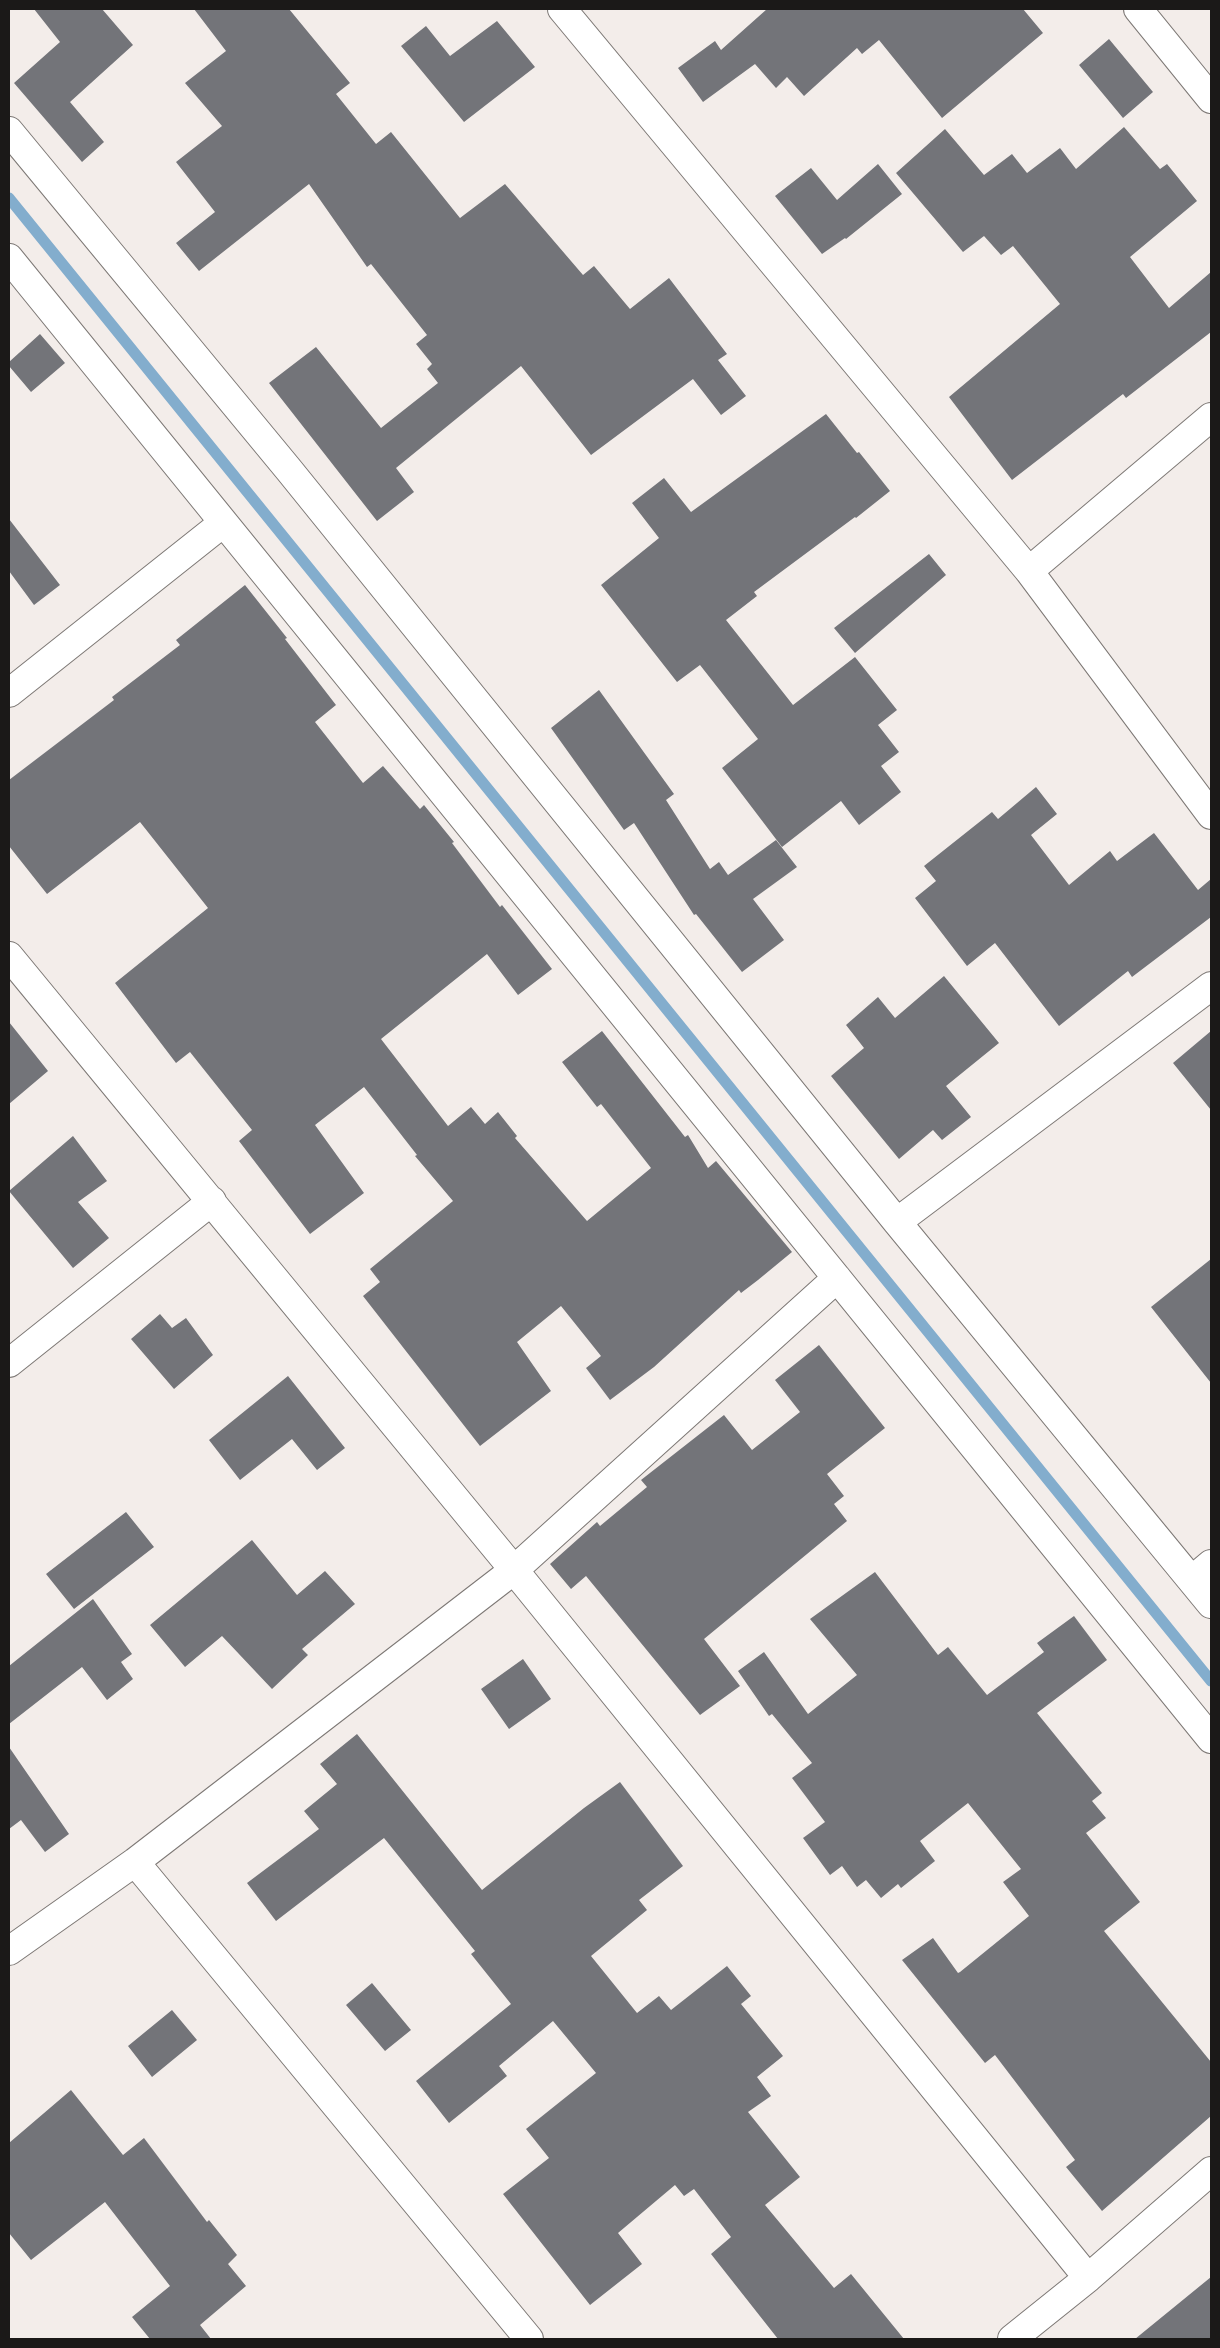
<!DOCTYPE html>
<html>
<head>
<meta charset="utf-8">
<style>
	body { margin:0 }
	#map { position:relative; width:1220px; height:2348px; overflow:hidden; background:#f3edea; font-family:"Asap Condensed",sans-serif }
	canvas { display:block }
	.frame { position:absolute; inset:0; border:10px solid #1b1918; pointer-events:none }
</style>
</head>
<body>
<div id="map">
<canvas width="1220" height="2348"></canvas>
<div class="frame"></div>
</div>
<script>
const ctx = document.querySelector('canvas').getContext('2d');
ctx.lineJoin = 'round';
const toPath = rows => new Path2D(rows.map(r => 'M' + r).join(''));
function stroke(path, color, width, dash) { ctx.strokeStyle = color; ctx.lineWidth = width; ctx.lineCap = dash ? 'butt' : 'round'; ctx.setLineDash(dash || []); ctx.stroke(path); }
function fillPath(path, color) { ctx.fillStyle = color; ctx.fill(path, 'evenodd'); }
const stream = toPath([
	[9,198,1211,1681]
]);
const building = toPath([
	[34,9,102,9,133,45,70,102,104,142,82,162,14,83,60,42],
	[194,9,289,9,350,83,336,94,376,144,391,132,460,218,505,184,583,275,594,266,630,309,669,278,727,354,718,360,746,396,721,415,693,379,591,455,521,366,396,468,414,492,377,521,269,383,316,347,381,428,438,383,427,369,432,364,416,344,427,335,371,264,367,267,309,184,199,271,176,243,215,212,176,162,222,126,185,83,226,51],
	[767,9,1023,9,1043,33,942,118,879,40,862,54,857,48,804,96,787,77,776,88,755,64,703,102,678,68,715,41,721,50],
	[497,21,535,67,464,122,401,46,426,26,450,56],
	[1109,39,1153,92,1123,118,1079,65],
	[1124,127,1160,169,1167,164,1197,201,1130,257,1169,308,1211,272,1211,332,1126,398,1123,394,1012,480,949,397,1060,304,1013,246,1001,255,984,236,963,252,896,173,945,129,984,175,1012,154,1027,173,1060,148,1076,169],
	[878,164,902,194,846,239,845,238,822,254,775,196,811,168,837,200],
	[40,334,65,363,31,392,9,366,9,362],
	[826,414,857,453,859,452,890,491,856,518,855,517,754,592,757,596,726,620,793,705,855,657,897,710,878,725,899,752,881,766,901,792,859,825,841,801,782,847,722,768,758,739,700,665,677,682,601,585,659,538,632,503,664,478,691,512],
	[9,519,60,585,34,605,9,571],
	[929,554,946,575,855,653,834,628],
	[245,585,287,638,285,639,336,705,315,722,363,783,383,766,420,809,424,805,454,842,452,843,500,907,502,905,552,969,518,995,487,954,381,1039,448,1126,471,1107,485,1124,498,1112,517,1136,515,1138,587,1221,651,1168,601,1104,597,1107,562,1062,602,1031,685,1137,688,1135,708,1168,716,1161,792,1252,758,1280,741,1293,739,1290,654,1367,610,1400,586,1368,601,1356,561,1306,517,1342,551,1391,480,1446,363,1296,380,1282,370,1269,453,1201,415,1156,417,1155,364,1087,315,1125,364,1193,310,1234,239,1141,252,1130,190,1052,176,1063,115,983,208,908,140,822,47,894,9,846,9,780,114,700,112,697,180,645,176,640],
	[599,690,674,794,666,800,710,869,719,862,728,875,776,840,797,867,753,899,784,940,742,972,696,914,694,915,634,823,624,830,551,728],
	[1036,787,1057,814,1031,835,1069,885,1110,851,1117,861,1154,833,1198,890,1211,879,1211,917,1132,977,1128,971,1059,1026,995,943,967,966,915,898,936,881,924,866,992,812,998,819],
	[944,976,999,1043,946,1086,971,1117,942,1140,933,1130,899,1159,831,1076,864,1048,846,1025,878,997,895,1018],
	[9,1022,48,1071,9,1104],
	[1211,1031,1211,1110,1173,1063],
	[73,1136,107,1181,78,1202,109,1238,73,1268,9,1191],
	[1211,1259,1211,1383,1151,1307],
	[160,1314,172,1328,186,1318,213,1355,174,1389,131,1339],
	[819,1345,885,1428,827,1474,844,1496,834,1504,847,1521,704,1639,740,1686,700,1715,586,1576,571,1589,550,1564,597,1522,600,1526,647,1487,641,1480,724,1415,752,1450,800,1412,775,1380],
	[288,1376,345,1448,317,1470,292,1439,240,1480,209,1440],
	[126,1512,154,1547,74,1609,46,1574],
	[252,1540,297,1595,325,1571,355,1604,302,1649,308,1655,272,1689,222,1636,185,1667,150,1625],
	[875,1572,938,1655,948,1647,987,1695,1044,1652,1037,1643,1074,1616,1107,1660,1037,1713,1102,1793,1092,1801,1106,1818,1086,1833,1140,1902,1104,1931,1211,2062,1211,2116,1102,2211,1066,2167,1075,2160,995,2055,985,2063,902,1960,933,1938,958,1973,960,1972,1029,1916,1003,1882,1021,1869,968,1803,920,1841,935,1861,901,1888,898,1884,881,1898,866,1880,857,1887,842,1866,830,1875,803,1838,825,1822,792,1778,812,1763,772,1714,769,1716,738,1671,764,1652,808,1714,857,1675,810,1619],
	[93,1599,132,1654,121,1662,133,1679,107,1700,82,1667,9,1724,9,1666],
	[523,1659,551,1699,509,1729,481,1689],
	[357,1734,482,1890,584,1808,620,1782,683,1866,639,1900,647,1910,591,1956,637,2013,659,1996,671,2010,727,1966,751,1996,741,2004,783,2056,757,2077,771,2096,748,2112,800,2177,765,2205,834,2288,851,2274,904,2339,778,2339,711,2254,731,2237,694,2189,684,2196,675,2185,618,2233,642,2264,590,2305,503,2194,549,2158,526,2129,596,2073,553,2021,499,2066,507,2076,449,2123,416,2081,511,2004,471,1954,475,1951,384,1838,276,1921,247,1883,319,1829,304,1811,337,1784,320,1764],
	[9,1747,69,1834,45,1852,21,1820,9,1829],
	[372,1983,411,2030,385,2051,346,2005],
	[172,2010,197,2040,152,2077,128,2046],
	[71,2090,123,2155,144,2138,207,2222,209,2220,237,2255,228,2264,246,2286,200,2325,211,2339,150,2339,132,2317,170,2286,105,2202,31,2260,9,2233,9,2143],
	[1211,2277,1211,2339,1135,2339]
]);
const minor = toPath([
	[562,9,1029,571,1211,815],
	[1138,9,1211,99],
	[9,131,289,470,897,1222,1211,1604],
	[9,258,1211,1739],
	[1029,571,1211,417],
	[9,693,223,523],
	[9,956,514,1570,1088,2278],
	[897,1222,1211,986],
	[9,1363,212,1201],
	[1192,1580,1211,1564],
	[135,1862,529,2339],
	[9,1951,135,1862,514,1570,837,1278],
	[1012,2339,1088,2278,1211,2171]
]);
stroke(stream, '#83adcd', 11);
fillPath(building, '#737479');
stroke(minor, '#7d7875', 30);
stroke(minor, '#fff', 28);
</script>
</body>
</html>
